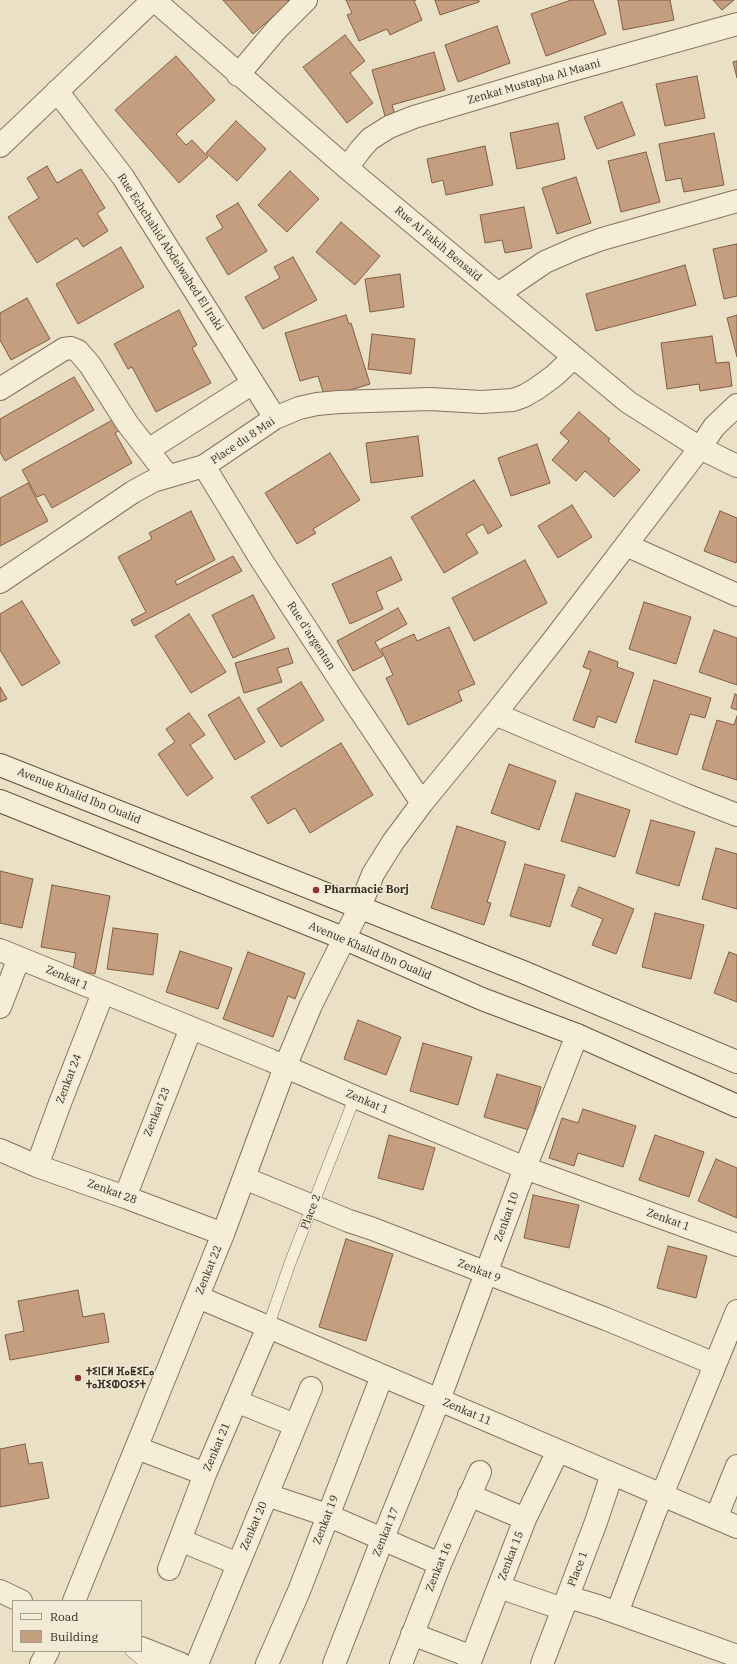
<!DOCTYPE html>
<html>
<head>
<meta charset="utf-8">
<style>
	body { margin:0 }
	#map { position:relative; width:737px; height:1664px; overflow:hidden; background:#eae0c6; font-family:"IBM Plex Serif",serif }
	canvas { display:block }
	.legend { position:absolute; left:12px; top:1600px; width:130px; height:52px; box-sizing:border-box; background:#f2ead5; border:1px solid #a69e8d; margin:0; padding:5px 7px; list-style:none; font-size:12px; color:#352b20 }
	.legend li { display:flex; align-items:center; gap:8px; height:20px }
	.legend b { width:20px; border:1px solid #a69e8d }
</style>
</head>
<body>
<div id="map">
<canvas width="737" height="1664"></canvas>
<ul class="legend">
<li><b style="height:5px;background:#f6edd9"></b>Road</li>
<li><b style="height:11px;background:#c59d7f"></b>Building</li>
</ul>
</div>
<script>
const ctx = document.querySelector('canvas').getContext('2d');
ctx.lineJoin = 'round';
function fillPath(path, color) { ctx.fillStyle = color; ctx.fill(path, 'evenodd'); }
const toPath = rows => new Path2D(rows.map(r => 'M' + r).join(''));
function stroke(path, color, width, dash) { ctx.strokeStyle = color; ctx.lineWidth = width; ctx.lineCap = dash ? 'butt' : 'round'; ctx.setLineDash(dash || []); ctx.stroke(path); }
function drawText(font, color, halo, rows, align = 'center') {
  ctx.font = font + ' "IBM Plex Serif","Noto Sans Tifinagh",serif'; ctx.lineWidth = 3; ctx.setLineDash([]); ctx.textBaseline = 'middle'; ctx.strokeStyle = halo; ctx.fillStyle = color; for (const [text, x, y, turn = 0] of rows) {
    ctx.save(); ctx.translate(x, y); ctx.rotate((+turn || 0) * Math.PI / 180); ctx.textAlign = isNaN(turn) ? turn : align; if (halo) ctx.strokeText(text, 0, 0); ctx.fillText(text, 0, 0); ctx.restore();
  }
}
const building = toPath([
	[223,0,288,0,290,2,253,34,223,0],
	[346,0,416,0,414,1,422,20,390,35,387,29,359,41,347,15,352,13,346,0],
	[435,0,479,0,479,2,440,15,435,0],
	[571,0,593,0,606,34,546,56,531,14,571,0],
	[618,0,670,0,674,20,623,30,618,0],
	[713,0,734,0,722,10,713,0],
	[497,26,510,63,458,82,445,45,497,26],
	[345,35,365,61,350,73,373,103,347,123,303,67,345,35],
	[434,52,445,90,392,105,397,120,387,123,372,70,434,52],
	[176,56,215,100,176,134,186,145,192,140,208,157,179,183,115,110,176,56],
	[737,61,737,78,733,62,737,61],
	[697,76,705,118,665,126,656,84,697,76],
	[622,102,635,135,597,149,584,117,622,102],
	[236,121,266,149,237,181,206,153,236,121],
	[558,123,565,159,517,169,510,133,558,123],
	[714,133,724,185,684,192,681,178,666,181,659,144,714,133],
	[485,146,493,185,446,195,443,180,432,183,427,159,485,146],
	[646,152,660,202,621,212,608,161,646,152],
	[47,166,57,183,81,169,105,208,97,213,108,231,83,247,77,238,37,263,8,217,39,198,27,178,47,166],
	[290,171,319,199,287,232,258,205,290,171],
	[576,177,591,223,557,234,542,188,576,177],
	[238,203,267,251,228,275,206,238,223,228,216,216,238,203],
	[524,207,532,248,505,253,502,240,485,243,480,215,524,207],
	[341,222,380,256,355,285,316,252,341,222],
	[737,244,737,296,724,299,713,249,737,244],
	[121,247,144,287,78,324,56,284,121,247],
	[293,257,317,300,263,329,245,297,280,278,274,267,293,257],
	[685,265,696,305,596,331,586,294,685,265],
	[400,274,404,307,370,312,365,279,400,274],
	[27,298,50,339,11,360,0,340,0,313,27,298],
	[179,310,197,345,192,348,211,383,156,412,132,367,128,369,114,344,179,310],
	[346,315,349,324,351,323,370,384,325,398,318,376,300,381,285,333,346,315],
	[737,315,737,357,727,318,737,315],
	[372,334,415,339,411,374,368,369,372,334],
	[712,336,716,363,729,362,732,386,700,391,699,384,667,389,661,343,712,336],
	[74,377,94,410,5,461,0,452,0,419,74,377],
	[579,412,610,439,608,441,640,470,614,497,585,471,576,481,552,460,569,441,560,433,579,412],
	[116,418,122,429,115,433,132,463,52,508,44,494,37,497,22,470,116,418],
	[418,436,423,476,371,483,366,443,418,436],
	[537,444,550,483,511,496,498,458,537,444],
	[330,453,360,500,313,529,316,533,297,544,265,493,330,453],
	[474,480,502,526,488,534,483,524,466,534,478,553,444,573,411,517,474,480],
	[28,483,48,521,0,546,0,498,28,483],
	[572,505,592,537,558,558,538,526,572,505],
	[191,511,215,560,175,581,177,585,233,556,242,571,134,626,131,620,146,612,118,557,152,539,149,533,191,511],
	[720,511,737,518,737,559,736,563,704,551,720,511],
	[391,557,402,580,376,592,383,609,350,624,332,584,391,557],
	[525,560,547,603,474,641,452,598,525,560],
	[253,595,275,638,233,658,212,615,253,595],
	[22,601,60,663,22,686,0,650,0,614,22,601],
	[644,602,691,617,676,664,629,649,644,602],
	[398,608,407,624,375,642,383,656,353,671,337,641,398,608],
	[189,614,226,672,191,693,155,636,189,614],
	[449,627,475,684,458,691,462,701,408,725,386,678,393,675,381,649,414,634,417,641,449,627],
	[714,630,737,638,737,685,699,672,714,630],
	[288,648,293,663,277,668,282,682,244,693,235,663,288,648],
	[589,651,618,662,617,667,634,673,616,723,598,716,594,728,573,720,591,670,583,667,589,651],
	[654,680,711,698,705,718,690,714,677,755,635,742,654,680],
	[301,682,324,720,281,747,257,709,301,682],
	[0,687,7,699,0,702,0,687],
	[735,694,737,695,737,710,731,708,735,694],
	[239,697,265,742,235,760,208,715,239,697],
	[189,713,205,735,190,745,213,778,187,796,158,754,175,742,166,729,189,713],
	[737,716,737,780,702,769,717,720,734,725,737,716],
	[341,743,373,795,310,833,295,808,268,824,251,797,341,743],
	[509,764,556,781,539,830,491,813,509,764],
	[576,793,630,810,615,857,561,841,576,793],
	[651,820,695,832,679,886,636,873,651,820],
	[457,826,506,842,487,902,491,903,484,925,431,908,457,826],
	[716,848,737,854,737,909,702,899,716,848],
	[525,864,565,875,550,927,510,916,525,864],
	[0,871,33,879,22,928,0,923,0,871],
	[52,885,110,896,95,974,73,970,76,953,41,947,52,885],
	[579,887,634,909,616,954,592,945,603,919,571,906,579,887],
	[655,913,704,925,691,979,642,967,655,913],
	[113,928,158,934,153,975,107,969,113,928],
	[180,951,232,968,218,1009,166,992,180,951],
	[248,952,305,973,295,999,288,996,273,1037,223,1019,248,952],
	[729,952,737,955,737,1002,714,993,729,952],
	[358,1020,401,1037,386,1075,344,1059,358,1020],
	[423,1043,472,1057,458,1105,410,1091,423,1043],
	[497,1074,541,1087,529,1130,484,1117,497,1074],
	[583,1109,636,1126,623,1167,578,1153,574,1166,549,1158,562,1118,578,1123,583,1109],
	[389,1135,435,1148,423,1190,378,1178,389,1135],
	[655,1135,704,1152,689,1197,639,1180,655,1135],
	[716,1159,737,1168,737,1218,698,1201,716,1159],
	[533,1195,579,1205,569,1248,524,1238,533,1195],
	[346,1239,393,1254,366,1341,319,1327,346,1239],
	[668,1246,707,1256,696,1298,657,1288,668,1246],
	[78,1290,83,1317,104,1313,109,1342,10,1360,5,1335,24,1331,18,1301,78,1290],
	[25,1444,29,1464,42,1462,49,1498,0,1507,0,1449,25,1444]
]);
const lane = toPath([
	[268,1327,290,1263,355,1097],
	[131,1651,146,1664]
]);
const street = toPath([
	[154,0,347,168,628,402,700,448,737,466],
	[238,75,276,30,306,0],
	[57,91,123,177,275,418],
	[0,146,153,0],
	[347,168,361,149,370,139,389,127,414,117,565,72,737,24],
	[498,294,545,262,577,248,602,239,737,201],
	[0,389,64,349,71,348,78,351,90,365,127,423,168,476],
	[148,450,253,383],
	[204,466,262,561,353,700,422,803],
	[626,545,737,595],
	[0,582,133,492,153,481,204,466,275,418,299,408,317,404,339,402,430,399,481,402,513,400,524,396,536,389,554,376,573,358],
	[495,714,686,795,737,815],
	[0,950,270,1060,355,1097,525,1168,737,1245],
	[0,1007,19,958],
	[0,1150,37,1166,125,1197,223,1234],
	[37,1166,60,1103,103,993],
	[244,1178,349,1221,373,1229,606,1319,715,1364],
	[125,1197,191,1028],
	[198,1297,737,1527],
	[236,1401,295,1425],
	[137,1448,205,1474],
	[267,1495,327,1515,440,1564],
	[469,1495,525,1519],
	[716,1518,737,1466],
	[180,1540,238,1564],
	[169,1569,205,1474,268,1327],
	[499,1587,563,1609],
	[0,1591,21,1601],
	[568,1597,598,1606,737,1656],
	[74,1601,223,1234,285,1067,311,1005,360,907,373,874,393,842,422,803,495,714,555,638,700,448,714,427,737,405],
	[617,1613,655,1512,737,1311],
	[412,1634,472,1657],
	[141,1648,181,1664],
	[41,1664,48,1651],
	[197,1664,311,1388],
	[267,1664,299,1591,382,1376],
	[334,1664,383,1538,439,1400,525,1168,577,1035],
	[401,1664,440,1564,480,1472],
	[469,1664,525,1519,558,1451],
	[542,1664,596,1522,612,1474]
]);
const secondary = toPath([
	[0,765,523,972,737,1062],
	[0,801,343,938,482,999,577,1035,737,1106]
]);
const markers = [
	[316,890,4,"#8d3433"],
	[78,1378,4,"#8d3433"]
];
const streetNames = [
	["Zenkat Mustapha Al Maani",534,82,-16],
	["Rue Al Fakih Bensaïd",438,244,40],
	["Rue Echchahid Abdelwahed El Iraki",170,252,57],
	["Place du 8 Mai",243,441,-34],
	["Rue d'argentan",311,636,57],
	["Avenue Khalid Ibn Oualid",79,796,22],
	["Avenue Khalid Ibn Oualid",370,951,23],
	["Zenkat 1",67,978,23],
	["Zenkat 24",69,1079,-69],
	["Zenkat 1",367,1102,23],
	["Zenkat 23",157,1112,-68],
	["Zenkat 28",112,1192,20],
	["Place 2",311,1212,-69],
	["Zenkat 10",507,1217,-70],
	["Zenkat 1",668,1220,20],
	["Zenkat 22",209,1270,-68],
	["Zenkat 9",479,1271,21],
	["Zenkat 11",467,1412,23],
	["Zenkat 21",217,1447,-67],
	["Zenkat 19",326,1520,-69],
	["Zenkat 20",254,1526,-67],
	["Zenkat 17",386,1532,-68],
	["Zenkat 15",511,1556,-69],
	["Zenkat 16",439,1567,-68],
	["Place 1",578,1569,-69]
];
const poiNames = [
	["Pharmacie Borj",324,890],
	["ⵜⵉⵏⵎⵍ ⴼⴰⵟⵉⵎⴰ",86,1372],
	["ⵜⴰⴼⵉⵀⵔⵉⵢⵜ",86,1385]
];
fillPath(building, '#c59d7f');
stroke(building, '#815e45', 1);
stroke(lane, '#84725d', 12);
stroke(street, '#84725d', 24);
stroke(secondary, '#665440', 24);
stroke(lane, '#f6edd9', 11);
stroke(street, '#f6edd9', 22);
stroke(secondary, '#f6edd9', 22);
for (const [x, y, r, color] of markers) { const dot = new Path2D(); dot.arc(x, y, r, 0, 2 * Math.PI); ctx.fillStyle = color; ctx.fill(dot); stroke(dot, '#f2ead5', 1.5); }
drawText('11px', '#352b20', '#f2ead5', streetNames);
drawText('bold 11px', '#352b20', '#f2ead5', poiNames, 'left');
</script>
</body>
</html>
